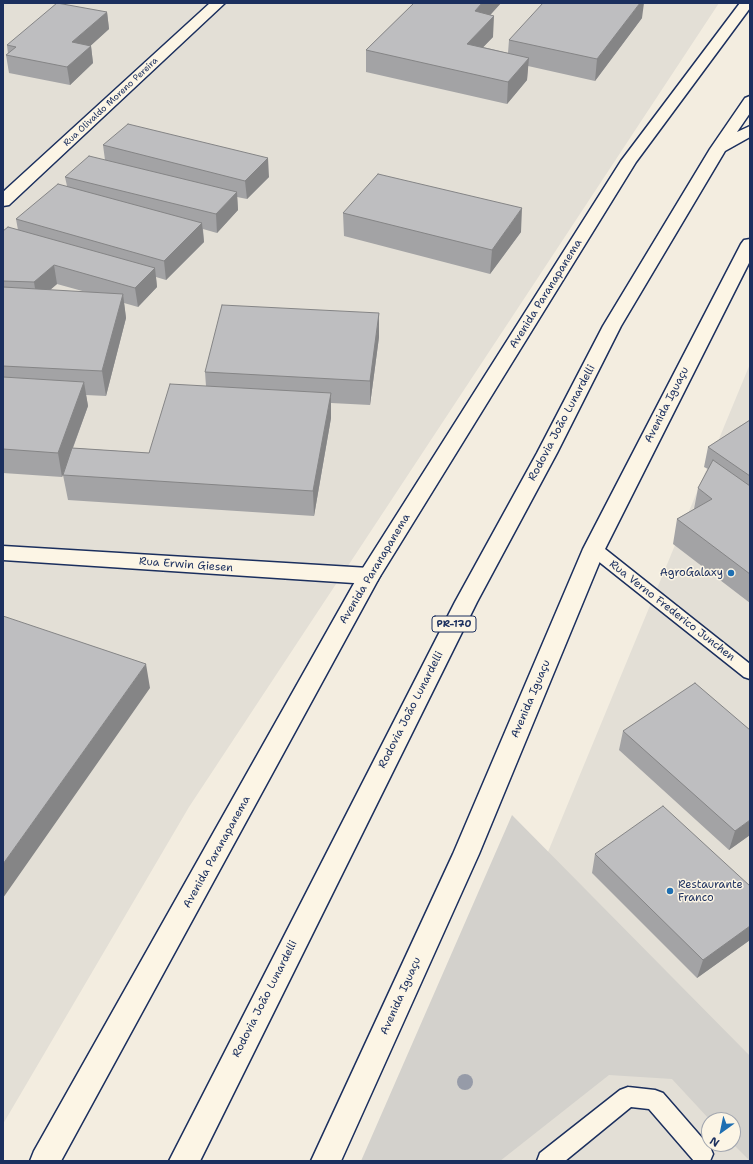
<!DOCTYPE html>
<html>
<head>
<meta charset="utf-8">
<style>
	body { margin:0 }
	#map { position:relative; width:753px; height:1164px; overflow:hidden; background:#f3ede0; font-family:"Shantell Sans",sans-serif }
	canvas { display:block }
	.frame { position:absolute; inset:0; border:4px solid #1b2f5e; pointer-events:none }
	.north { position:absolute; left:701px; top:1112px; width:40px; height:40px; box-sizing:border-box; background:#fcf5e5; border:1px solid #a2a6af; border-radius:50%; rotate:213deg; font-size:11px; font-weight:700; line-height:16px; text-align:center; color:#1b2f5e }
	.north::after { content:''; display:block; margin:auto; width:14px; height:18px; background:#1f6fb2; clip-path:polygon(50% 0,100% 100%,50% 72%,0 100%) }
</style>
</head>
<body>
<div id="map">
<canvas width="753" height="1164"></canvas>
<div class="frame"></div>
<div class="north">N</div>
</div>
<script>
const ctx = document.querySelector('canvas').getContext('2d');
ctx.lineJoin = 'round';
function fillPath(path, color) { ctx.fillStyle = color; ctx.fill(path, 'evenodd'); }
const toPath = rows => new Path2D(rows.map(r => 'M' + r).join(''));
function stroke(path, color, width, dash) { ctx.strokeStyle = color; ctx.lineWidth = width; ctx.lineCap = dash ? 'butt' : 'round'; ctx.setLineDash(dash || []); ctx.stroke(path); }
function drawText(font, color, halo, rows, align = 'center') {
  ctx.font = font + ' "Shantell Sans",sans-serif'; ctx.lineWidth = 3; ctx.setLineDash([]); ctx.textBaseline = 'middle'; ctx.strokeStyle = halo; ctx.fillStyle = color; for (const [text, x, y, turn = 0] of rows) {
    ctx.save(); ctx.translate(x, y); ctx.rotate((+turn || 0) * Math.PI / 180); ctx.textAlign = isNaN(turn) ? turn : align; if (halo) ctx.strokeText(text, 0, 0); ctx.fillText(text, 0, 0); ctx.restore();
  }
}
const built = toPath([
	[3,3,719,3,189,807,3,1124],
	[750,364,750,1161,420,1161],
	[709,1120,733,1120,733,1144,709,1144]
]);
const green = toPath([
	[512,815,750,1056,750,1161,733,1144,733,1120,710,1120,672,1079,609,1075,500,1161,361,1161]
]);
const service = toPath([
	[594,544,600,545,750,664,750,679,744,677,588,553,586,549,588,545,594,544],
	[628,1087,655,1090,663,1093,710,1147,713,1154,710,1161,694,1161,649,1109,631,1107,565,1161,537,1161,540,1153,620,1090,628,1087]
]);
const minor = toPath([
	[210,3,225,3,9,205,3,206,3,192,210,3],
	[3,546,369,568,377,571,380,576,377,581,369,584,3,560,3,546]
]);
const tertiary = toPath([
	[740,3,750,3,750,8,636,162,379,578,61,1161,30,1161,34,1151,361,571,621,161,740,3],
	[750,239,750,261,605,549,479,854,341,1161,311,1161,453,854,583,549,741,244,744,240,750,239]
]);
const trunk = toPath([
	[750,96,750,113,737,132,750,126,750,137,725,151,621,326,557,453,477,602,200,1161,169,1161,455,602,537,453,603,326,710,149,745,98,750,96]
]);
const trees = [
	[465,1082]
];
const wall = toPath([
	[414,3,501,3,490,15,493,37,483,47,508,53,509,40,642,18,595,81,528,66,527,80,507,104,366,72,366,50],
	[107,12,109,29,90,46,91,46,93,63,70,85,9,73,6,55,8,54,7,45],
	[103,145,269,177,247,199,237,197,238,210,217,233,203,229,204,242,166,280,156,277,157,287,138,307,124,303,126,318,106,396,86,395,88,406,73,448,149,453,206,386,205,372,379,313,379,337,370,405,331,403,331,418,314,516,68,500,63,475,62,477,3,473,3,231,18,230,16,219,67,186,65,177,105,160],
	[57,284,86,292,50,290],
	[343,213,521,232,490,274,344,236],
	[750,420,750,603,673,544,677,519,694,509,698,488,708,469,704,467,708,447],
	[623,731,750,835,729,850,619,750],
	[595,854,750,886,750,940,697,978,592,873]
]);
const shadedWall = toPath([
	[482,3,501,3,474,33,475,11],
	[640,3,644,3,642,18,595,81,597,59],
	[107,12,109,29,75,60,72,42],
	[494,16,493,37,466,65,467,44],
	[91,46,93,63,70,85,67,67],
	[529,58,527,80,507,104,508,82],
	[268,158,269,177,247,199,245,181],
	[237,192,238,210,217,233,216,214],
	[522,208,521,232,490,274,492,250],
	[202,223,204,242,166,280,164,261],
	[54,265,57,284,37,301,34,282],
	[155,268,157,287,138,307,135,288],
	[123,294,126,318,106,396,102,371],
	[379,313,379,337,370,405,370,381],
	[84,382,88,406,62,477,58,453],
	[331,393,331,418,314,516,313,491],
	[146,664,150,688,3,898,3,864],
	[750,820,750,835,729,850,735,831],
	[750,926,750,940,697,978,703,960]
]);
const building = toPath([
	[57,3,107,12,72,42,91,46,67,67,6,55,16,47,7,45,57,3],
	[414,3,482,3,475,11,494,16,467,44,529,58,508,82,366,50,414,3],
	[543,3,640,3,597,59,509,40,543,3],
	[128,124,268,158,245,181,103,145,128,124],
	[89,156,237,192,216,214,65,177,89,156],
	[378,174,522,208,492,250,343,213,378,174],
	[58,184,202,223,164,261,16,219,58,184],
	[8,227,155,268,135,288,54,265,34,282,3,281,3,231,8,227],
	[3,287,123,294,102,371,3,366,3,287],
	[222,305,379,313,370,381,205,372,222,305],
	[3,377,84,382,58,453,3,449,3,377],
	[170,384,331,393,313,491,63,475,72,448,149,453,170,384],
	[750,420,750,476,708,447,750,420],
	[713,460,750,486,750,574,677,519,712,499,698,488,713,460],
	[3,616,146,664,3,864,3,616],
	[695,683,750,730,750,820,735,831,623,731,695,683],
	[663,806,750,886,750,926,703,960,595,854,663,806]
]);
const markers = [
	[731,573,4,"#1f6fb2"],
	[670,891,4,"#1f6fb2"]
];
const farStreetnames = [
	["Rua Olivaldo Moreno Pereira",111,102,-43]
];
const shields = [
	[454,624,44]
];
const shieldNames = [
	["PR-170",454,624]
];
const streetNames = [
	["Avenida Paranapanema",546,294,-58],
	["Avenida Iguaçu",667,405,-63],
	["Rodovia João Lunardelli",562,423,-62],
	["Rua Erwin Giesen",186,565,4],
	["Avenida Paranapanema",375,569,-59],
	["Rua Verno Frederico Junchen",672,611,38],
	["Avenida Iguaçu",531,699,-67],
	["Rodovia João Lunardelli",411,710,-63],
	["Avenida Paranapanema",217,852,-61],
	["Avenida Iguaçu",401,996,-66],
	["Rodovia João Lunardelli",265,999,-63]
];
const poiNames = [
	["AgroGalaxy",723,573],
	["Restaurante",678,885,"left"],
	["Franco",678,898,"left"]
];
fillPath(built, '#e3dfd6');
fillPath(green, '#d3d1cc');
stroke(service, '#1b2f5e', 3);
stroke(minor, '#1b2f5e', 3);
stroke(tertiary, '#1b2f5e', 3);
stroke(trunk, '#1b2f5e', 3);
fillPath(service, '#fcf5e5');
fillPath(minor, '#fcf5e5');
fillPath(tertiary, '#fcf5e5');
fillPath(trunk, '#fcf5e5');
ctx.fillStyle = '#969ba8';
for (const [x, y] of trees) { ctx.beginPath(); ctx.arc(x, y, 8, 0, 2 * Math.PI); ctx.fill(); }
fillPath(wall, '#a3a3a5');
fillPath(shadedWall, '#858586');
fillPath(building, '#bebec0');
stroke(building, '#858586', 1);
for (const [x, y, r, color] of markers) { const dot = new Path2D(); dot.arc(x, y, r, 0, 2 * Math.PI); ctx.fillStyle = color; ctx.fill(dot); stroke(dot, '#fcf5e5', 1.5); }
drawText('9px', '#1b2f5e', '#fcf5e5', farStreetnames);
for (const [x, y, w] of shields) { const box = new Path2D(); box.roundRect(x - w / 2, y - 8, w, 16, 3); ctx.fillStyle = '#fcf5e5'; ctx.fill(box); stroke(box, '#1b2f5e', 1); }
drawText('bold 10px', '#1b2f5e', null, shieldNames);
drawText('11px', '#1b2f5e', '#fcf5e5', streetNames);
drawText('11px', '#1b2f5e', '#fcf5e5', poiNames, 'right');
</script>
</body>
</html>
